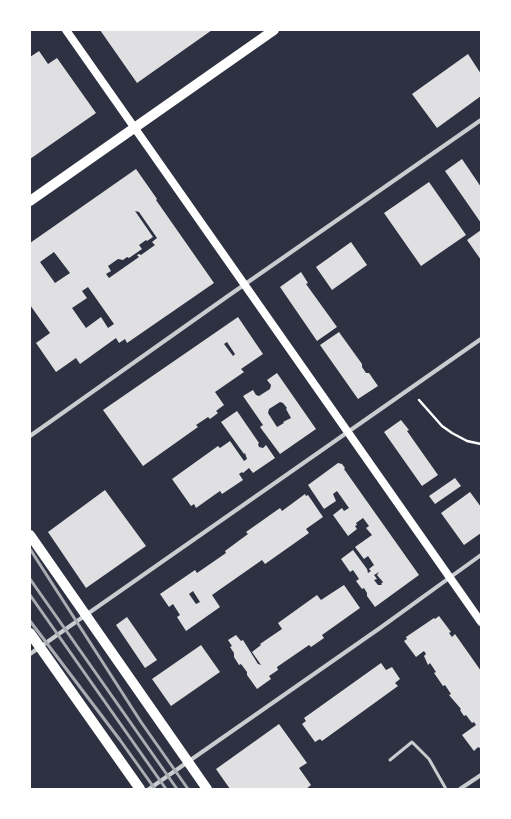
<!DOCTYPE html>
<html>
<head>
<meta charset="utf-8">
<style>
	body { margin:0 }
	#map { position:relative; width:511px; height:819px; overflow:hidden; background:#2d3142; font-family:Lora,serif }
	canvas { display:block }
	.frame { position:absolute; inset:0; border:31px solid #fff; pointer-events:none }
</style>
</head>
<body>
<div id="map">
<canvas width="511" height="819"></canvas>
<div class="frame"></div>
</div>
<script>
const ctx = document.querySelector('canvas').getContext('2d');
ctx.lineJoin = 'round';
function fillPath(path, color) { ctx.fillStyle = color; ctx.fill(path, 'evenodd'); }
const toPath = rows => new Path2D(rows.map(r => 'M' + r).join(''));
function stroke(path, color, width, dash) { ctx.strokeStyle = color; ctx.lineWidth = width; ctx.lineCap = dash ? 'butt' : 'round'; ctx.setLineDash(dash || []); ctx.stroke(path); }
const building = toPath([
	[100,30,212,30,137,83],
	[39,51,48,64,57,58,96,113,30,159,30,57],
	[468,54,481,74,481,96,437,128,412,94],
	[462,159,481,187,481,223,445,171],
	[136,169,157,199,156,200,214,283,127,343,125,339,119,343,116,338,80,364,76,358,56,372,36,343,50,333,30,305,30,243],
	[135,211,139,212,157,238,152,242,155,245,141,255,139,254,137,255,139,257,109,278,106,274,111,271,108,266,118,259,123,260,127,257,129,258,142,249,139,245,146,240,147,241,153,237],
	[54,252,70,273,55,283,40,262],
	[88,287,114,324,108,328,101,317,86,328,72,308,87,298,82,291],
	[429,182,466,235,421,266,384,213],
	[481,230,481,260,467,240],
	[351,242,367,265,332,290,316,267],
	[301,272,308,283,306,284,337,327,317,341,280,287],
	[238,317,263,354,241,369,244,372,215,392,224,405,216,411,218,413,210,419,208,417,196,425,198,427,143,466,103,410],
	[227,342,235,354,233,356,224,344],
	[339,332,362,364,362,367,366,373,369,373,378,386,358,399,320,345],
	[277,373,316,429,280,454,260,427,263,425,243,396,253,390,256,395,259,396,270,389,271,385,267,380],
	[280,402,283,403,287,408,286,409,291,418,283,422,284,423,277,427,268,413,269,409],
	[237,411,259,443,258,444,259,447,263,448,266,445,275,458,253,473,249,468,243,473,242,472,239,474,243,480,222,494,220,491,196,508,194,504,191,506,172,479,218,446,220,448,230,441,244,461,247,459,245,453,244,454,221,422],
	[401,420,409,430,407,431,438,475,422,486,384,432],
	[338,463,342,464,345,468,344,469,419,575,375,607,367,596,367,593,364,588,362,589,356,581,359,579,353,570,350,572,341,559,353,550,367,569,368,573,371,571,369,569,374,565,368,556,364,559,355,547,372,535,366,528,369,526,363,518,356,523,357,525,355,526,357,529,348,536,333,515,342,508,344,511,349,508,337,491,333,494,336,501,324,509,308,485],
	[379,572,377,575,383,582,381,584,382,585,378,585,374,580,377,579,374,575],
	[455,478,461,486,435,504,429,496],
	[105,490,146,546,86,588,48,532],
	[470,492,481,507,481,533,464,545,441,513],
	[305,494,306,496,308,495,323,517,306,529,309,533,265,564,262,560,212,595,220,607,186,631,177,617,180,615,173,604,169,607,160,594,195,570,197,573,226,553,225,551,248,534,246,532,280,508,282,511],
	[193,591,200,602,196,604,189,594],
	[344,585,360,608,322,635,324,638,311,647,309,645,277,667,278,670,269,676,271,679,257,689,247,675,247,672,241,664,239,665,234,657,234,653,230,647,232,646,228,640,236,635,241,641,243,640,258,664,261,665,252,652,261,645,260,644,282,629,278,623,317,595,321,600],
	[439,616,451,632,449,633,452,637,455,634,481,671,481,747,479,748,478,747,474,751,462,735,476,725,474,722,472,723,466,715,464,716,460,710,461,709,449,695,451,694,445,685,443,686,434,673,436,672,430,663,428,665,424,656,426,654,424,651,416,657,404,641,407,639,406,637,434,618,435,619],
	[127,617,157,660,145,668,116,625],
	[201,645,220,672,171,706,152,679],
	[381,663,386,670,392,667,400,679,395,683,398,686,322,741,320,739,315,742,302,724,306,721,304,718],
	[279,724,307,763,299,768,311,785,306,789,230,789,216,769]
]);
const path = toPath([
	[419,400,442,426,452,433,467,441,481,444]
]);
const service = toPath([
	[390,760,412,742,429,759,446,789]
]);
const minor = toPath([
	[30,436,228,296,481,120],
	[30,654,481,339],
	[149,789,380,628,481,555],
	[460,789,481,775]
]);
const secondary = toPath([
	[66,30,481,622]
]);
const primary = toPath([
	[30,201,274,30],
	[30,535,207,789],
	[30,633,140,789]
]);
const rail = toPath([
	[30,549,141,722,188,789],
	[30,579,177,789],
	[30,595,166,789],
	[30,621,120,740,155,789]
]);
fillPath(building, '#e0e0e3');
stroke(path, '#fff', 2.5);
stroke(service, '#caccd0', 3);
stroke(minor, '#caccd0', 4);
stroke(secondary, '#fff', 8);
stroke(primary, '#fff', 10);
stroke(rail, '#abadb3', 3);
</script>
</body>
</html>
